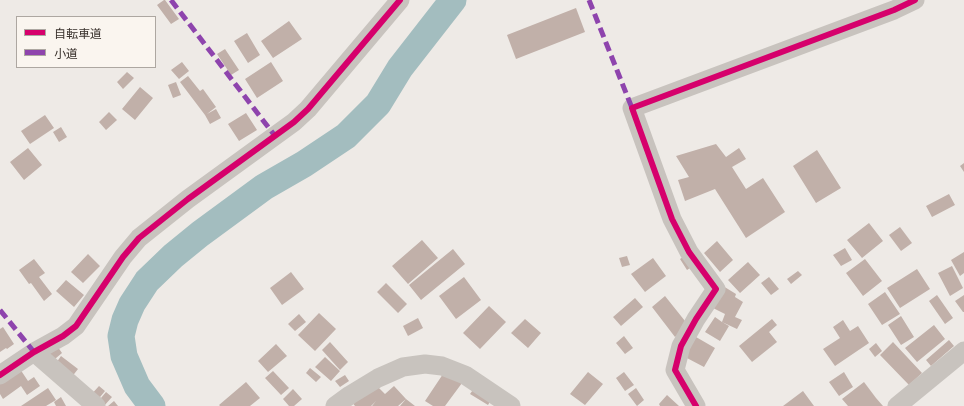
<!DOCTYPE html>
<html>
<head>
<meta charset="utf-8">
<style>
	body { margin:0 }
	#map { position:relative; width:964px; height:406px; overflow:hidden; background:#eeeae6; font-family:"Asap Condensed","Noto Sans JP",sans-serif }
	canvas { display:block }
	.legend { position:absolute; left:16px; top:16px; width:140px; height:52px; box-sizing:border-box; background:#faf5ef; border:1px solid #ada7a1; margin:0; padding:5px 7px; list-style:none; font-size:12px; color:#39312c }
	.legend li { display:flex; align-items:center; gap:8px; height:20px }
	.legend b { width:20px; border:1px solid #ada7a1 }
</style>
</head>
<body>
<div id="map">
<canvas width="964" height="406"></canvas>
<ul class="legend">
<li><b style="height:5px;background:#d6006c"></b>自転車道</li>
<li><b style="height:5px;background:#8e44ad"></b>小道</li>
</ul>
</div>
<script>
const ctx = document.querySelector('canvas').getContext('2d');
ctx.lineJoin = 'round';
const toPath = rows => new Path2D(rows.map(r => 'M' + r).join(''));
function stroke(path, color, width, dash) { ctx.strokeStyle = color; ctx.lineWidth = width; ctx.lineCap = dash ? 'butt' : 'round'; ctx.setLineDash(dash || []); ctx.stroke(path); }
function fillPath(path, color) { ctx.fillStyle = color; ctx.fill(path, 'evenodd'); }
const river = toPath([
	[152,406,137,386,124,356,121,336,125,320,132,304,147,281,173,256,200,234,264,187,304,164,346,136,378,104,400,68,453,0]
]);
const building = toPath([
	[164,0,165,0,179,19,171,24,157,5],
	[576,8,585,32,516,59,507,35],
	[289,21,302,39,273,58,261,41],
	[247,33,260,55,248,63,234,41],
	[225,49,239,70,231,75,217,54],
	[182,62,189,71,179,79,171,70],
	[271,62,283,81,257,98,245,79],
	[127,72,134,78,123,89,117,82],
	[188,76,200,91,203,89,216,107,207,114,216,109,221,118,210,124,205,115,180,82],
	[176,82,181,95,173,98,168,85],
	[140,87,153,98,135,120,122,109],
	[109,112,117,120,106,130,99,122],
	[246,113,257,130,239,141,228,124],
	[45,115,54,128,30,144,21,131],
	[61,127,67,137,59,142,53,132],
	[716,144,726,157,739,148,746,159,732,167,746,189,763,178,785,212,746,238,715,189,685,201,678,180,689,177,676,156],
	[28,148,42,165,24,180,10,162],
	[817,150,841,188,816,203,793,166],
	[964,163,964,172,960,166],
	[949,194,955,205,932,217,926,206],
	[869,223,883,241,862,258,847,240],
	[900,227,912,243,901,251,889,235],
	[422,240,438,258,408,284,392,266],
	[717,241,733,260,720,272,704,253],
	[845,248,852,260,841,266,833,255],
	[453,249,465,264,421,300,409,285],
	[964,252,964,273,960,276,951,260],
	[689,253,696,264,687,270,680,259],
	[88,254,100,266,83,283,71,272],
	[627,256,630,265,622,267,619,258],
	[653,258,666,276,645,292,631,274],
	[34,259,45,273,39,277,52,294,44,301,31,283,29,284,19,270],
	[865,259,882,281,863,296,846,273],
	[748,262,760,275,740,293,728,280],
	[952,266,963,288,950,296,938,273],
	[917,269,930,289,900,308,887,288],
	[798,271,802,275,791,284,787,279],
	[291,272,304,289,282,305,270,288],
	[464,277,481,300,456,319,439,296],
	[769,277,779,289,771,295,761,283],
	[66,280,84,295,74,307,56,291],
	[386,283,407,304,398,313,377,292],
	[723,286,736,294,735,297,743,302,735,317,742,320,737,329,722,322,729,326,720,341,705,332,715,317,722,322,725,314,711,307],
	[885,292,900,314,882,325,868,304],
	[937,295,953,318,945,324,929,301],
	[964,295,964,312,963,312,955,301],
	[665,296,689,326,675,337,652,307],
	[635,298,643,307,621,326,613,317],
	[489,306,506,322,480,349,463,333],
	[319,313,336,329,315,351,298,335],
	[299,314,306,322,295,331,288,324],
	[901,316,914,337,901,345,888,325],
	[418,318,423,328,408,336,403,326],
	[525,319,541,333,528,348,511,333],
	[772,319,777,325,769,332,777,342,752,362,739,346],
	[843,320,850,331,858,326,869,343,835,366,823,349,840,338,833,327],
	[934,325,945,339,917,362,905,348],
	[3,327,14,344,7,349,6,348,0,352,0,329],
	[624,336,633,348,625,354,616,343],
	[696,337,715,348,704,367,685,357],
	[949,340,954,346,931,366,926,360],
	[330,342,348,362,340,370,322,350],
	[893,342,922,373,909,385,880,355],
	[55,343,62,353,49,364,41,354],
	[876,343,882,351,875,357,869,349],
	[276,344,287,356,268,372,258,361],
	[61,356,78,369,71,378,54,366],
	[325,357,340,371,331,381,315,367],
	[310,368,321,377,316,382,306,373],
	[20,369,28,381,34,377,40,386,27,395,21,386,3,399,0,394,0,383],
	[273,371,289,388,281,395,265,378],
	[445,371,462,383,445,406,433,406,425,401],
	[588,372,603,384,585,405,570,394],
	[624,372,634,385,625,391,616,378],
	[844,372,853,387,839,396,829,382],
	[345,375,349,381,340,387,335,381],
	[246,382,260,398,250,406,220,406,219,405],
	[373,382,385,394,394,386,406,399,415,406,400,406,406,399,398,406,372,406,376,401,371,406,355,406,351,401],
	[864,382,876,398,883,406,848,406,842,399],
	[99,386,105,391,96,402,89,397],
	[475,387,492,398,488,405,470,394],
	[48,388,56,400,46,406,21,406],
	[636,388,644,400,637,406,628,394],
	[293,389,302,399,294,406,289,406,283,399],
	[803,391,814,406,783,406],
	[106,392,112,397,104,406,96,404],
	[667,395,679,406,660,406,659,404],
	[61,397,66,406,56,406,54,402],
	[114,401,118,406,108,406]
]);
const minor = toPath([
	[34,352,96,406],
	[0,375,34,352,63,336,76,326,123,257,139,238,188,199,294,122,308,109,400,0],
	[335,406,350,395,378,378,403,367,425,364,442,366,465,375,511,406],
	[696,406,675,370,681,346,696,319,716,289,689,252,672,219,632,108,894,10,915,0],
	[897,406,964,351]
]);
const quiet = toPath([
	[171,0,275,136],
	[589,0,632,108],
	[0,310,34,352]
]);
const cycleway = toPath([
	[0,375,34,352,63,336,76,326,123,257,139,238,188,199,294,122,308,109,400,0],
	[696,406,675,370,681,346,696,319,716,289,689,252,672,219,632,108,894,10,915,0]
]);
stroke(river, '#a3bdbf', 27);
fillPath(building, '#c1b0a9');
stroke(minor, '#c8c3be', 19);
stroke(quiet, '#8e44ad', 5, [10, 5]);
stroke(cycleway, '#d6006c', 6);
</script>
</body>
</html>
